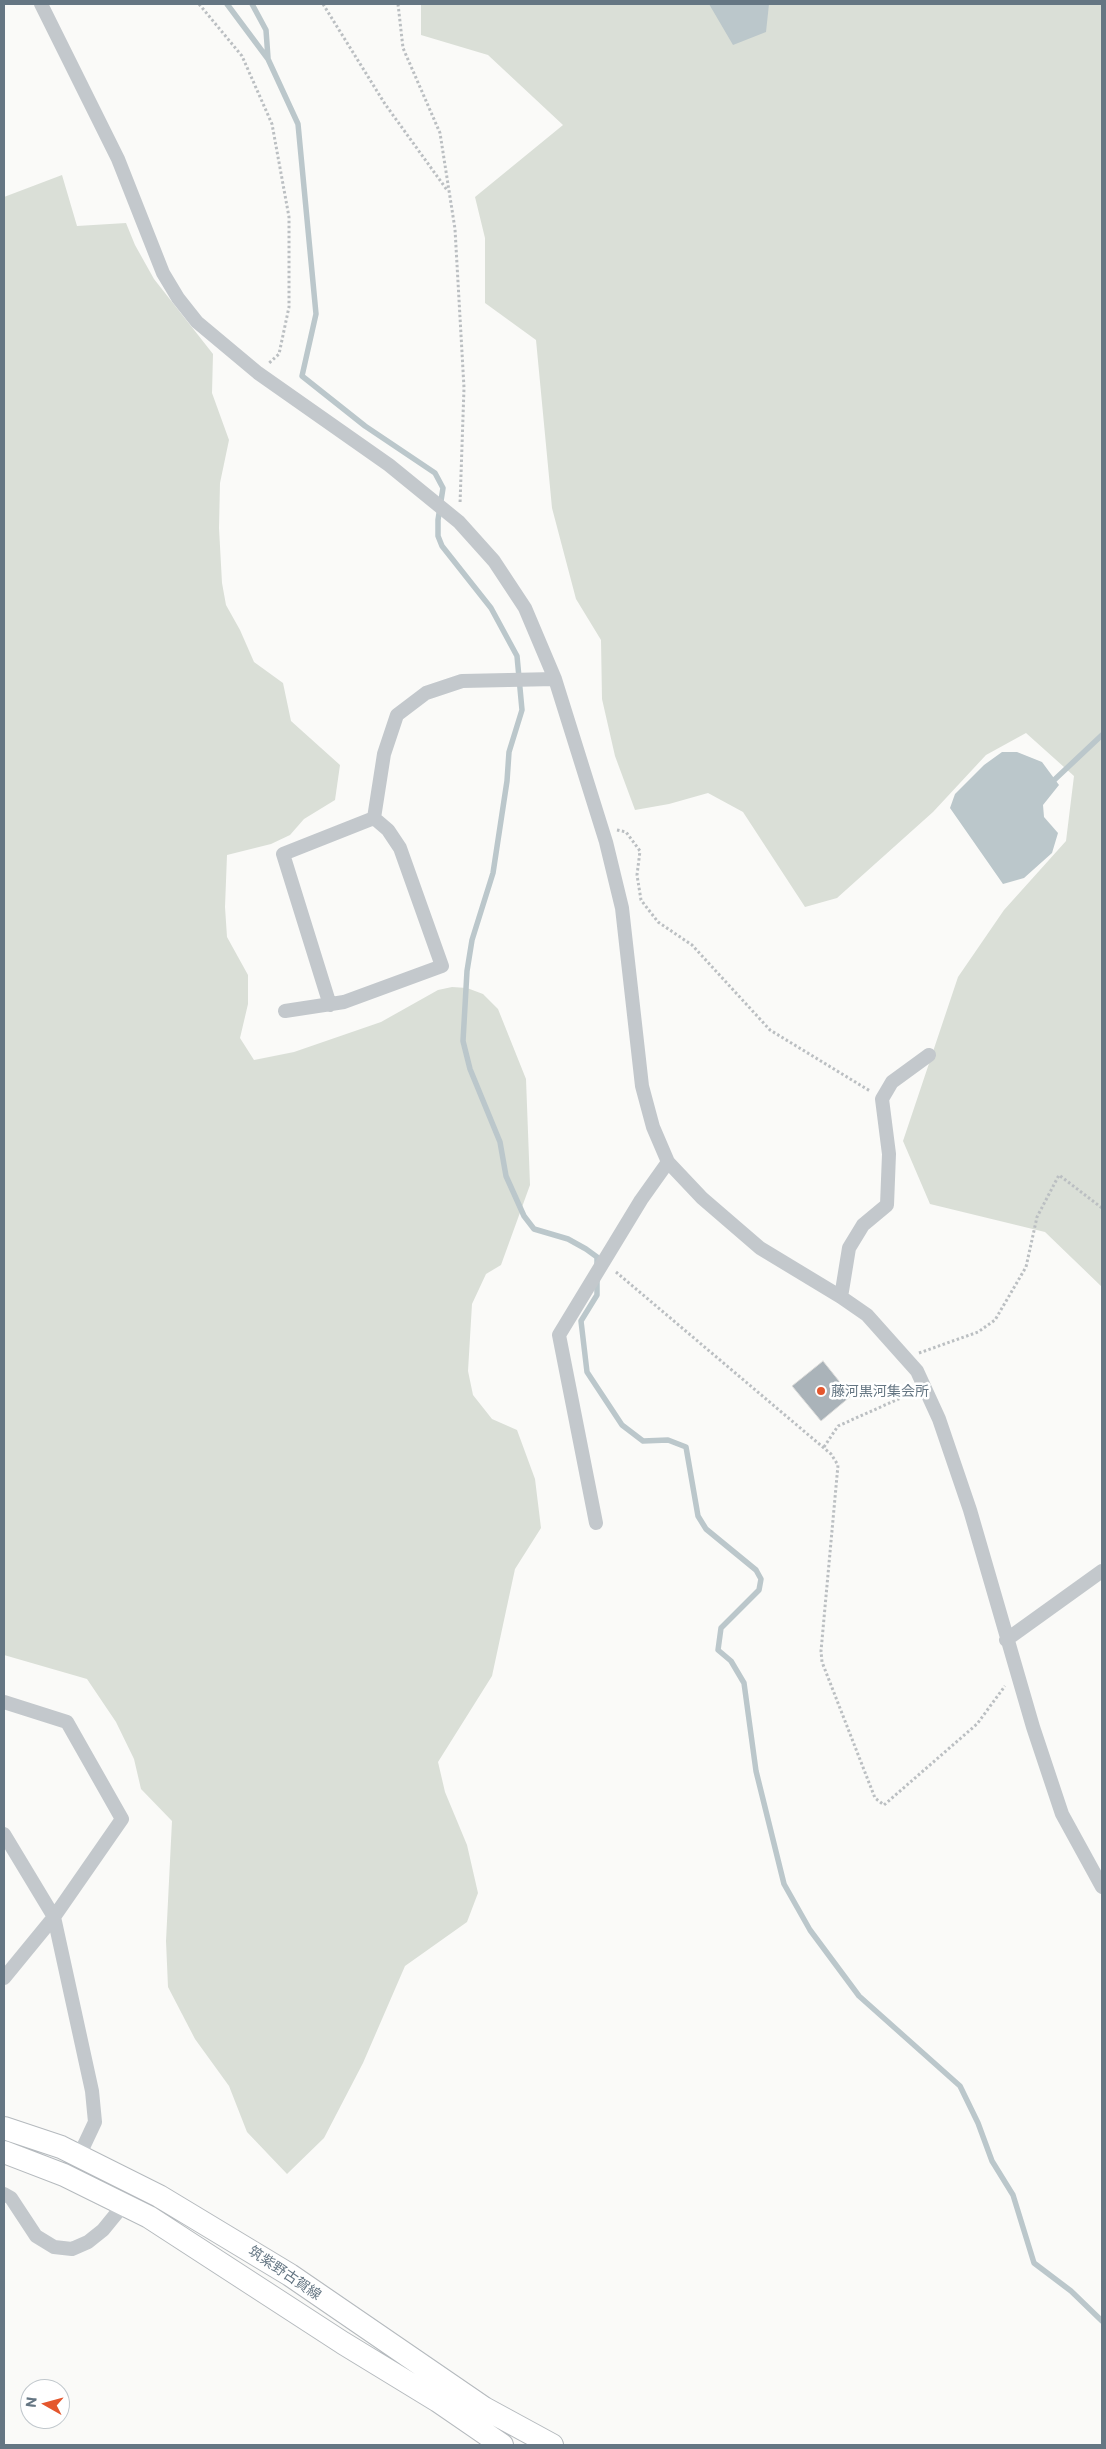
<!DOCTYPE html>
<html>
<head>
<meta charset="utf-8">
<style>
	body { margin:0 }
	#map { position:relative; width:1106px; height:2449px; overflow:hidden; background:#fafaf8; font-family:Commissioner,sans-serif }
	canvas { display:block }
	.frame { position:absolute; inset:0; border:5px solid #657683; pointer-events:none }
	.north { position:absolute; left:20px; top:2379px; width:50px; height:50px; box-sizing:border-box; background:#fff; border:1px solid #c1c8cd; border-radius:50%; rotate:277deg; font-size:14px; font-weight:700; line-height:20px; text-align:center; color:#657683 }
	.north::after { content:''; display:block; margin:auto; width:18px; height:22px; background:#e4572e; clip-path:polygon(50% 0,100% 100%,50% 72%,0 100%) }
</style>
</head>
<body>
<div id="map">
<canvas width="1106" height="2449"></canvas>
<div class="frame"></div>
<div class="north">N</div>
</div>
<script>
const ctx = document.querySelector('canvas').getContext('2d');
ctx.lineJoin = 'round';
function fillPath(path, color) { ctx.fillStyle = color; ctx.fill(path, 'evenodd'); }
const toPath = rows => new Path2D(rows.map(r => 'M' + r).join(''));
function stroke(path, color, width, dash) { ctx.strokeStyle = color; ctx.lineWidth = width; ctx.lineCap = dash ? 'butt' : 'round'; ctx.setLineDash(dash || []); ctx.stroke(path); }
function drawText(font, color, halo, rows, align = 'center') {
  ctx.font = font + ' Commissioner,"Noto Sans JP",sans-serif'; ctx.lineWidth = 5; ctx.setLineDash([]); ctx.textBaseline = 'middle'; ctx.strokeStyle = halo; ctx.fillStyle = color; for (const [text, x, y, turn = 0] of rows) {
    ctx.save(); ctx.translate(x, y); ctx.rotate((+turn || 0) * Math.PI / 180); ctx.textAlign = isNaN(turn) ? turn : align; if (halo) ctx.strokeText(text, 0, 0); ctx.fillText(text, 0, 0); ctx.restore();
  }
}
const green = toPath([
	[421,4,1102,4,1102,1287,1045,1232,930,1204,903,1141,958,977,1004,910,1066,841,1074,776,1026,733,986,755,933,812,837,898,805,907,743,812,708,793,669,804,635,810,615,756,602,699,601,640,576,599,552,508,536,340,485,303,485,238,475,197,563,125,488,55,421,35],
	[62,175,77,226,126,223,135,245,154,279,213,354,212,393,229,440,220,483,219,528,222,583,226,605,240,630,254,662,283,683,291,721,340,765,335,800,304,819,290,835,271,844,227,855,225,907,227,937,248,975,248,1004,240,1038,254,1060,294,1052,381,1022,438,990,452,987,467,988,483,994,498,1009,526,1079,530,1185,501,1265,486,1274,472,1304,468,1371,473,1395,492,1419,517,1430,535,1479,541,1528,515,1569,492,1676,438,1762,445,1792,467,1845,478,1893,467,1922,405,1966,363,2063,324,2138,287,2174,247,2132,229,2086,195,2039,168,1987,166,1941,172,1821,141,1789,134,1759,116,1722,87,1679,4,1655,4,197]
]);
const water = toPath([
	[709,4,769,4,766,32,733,45],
	[1002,752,1017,752,1042,762,1059,785,1043,805,1044,817,1058,833,1052,853,1024,878,1003,884,950,808,955,794,984,765]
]);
const stream = toPath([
	[227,4,268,59,298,124,316,314,302,376,365,426,435,473,443,488,438,520,438,536,442,546,491,608,517,656,522,710,509,752,507,781,493,873,472,940,467,971,463,1041,470,1069,500,1142,506,1176,524,1216,534,1229,568,1239,586,1249,597,1257,597,1267],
	[252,4,266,30,268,58],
	[1051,783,1102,735],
	[597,1278,597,1295,581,1321,587,1372,622,1425,643,1441,668,1440,686,1447,698,1516,706,1529,756,1570,761,1579,759,1590,721,1628,718,1650,731,1661,744,1683,756,1771,784,1884,810,1930,859,1996,960,2086,978,2123,992,2161,1013,2195,1034,2263,1071,2291,1102,2321]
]);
const building = toPath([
	[823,1361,851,1396,821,1421,792,1386,823,1361]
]);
const path = toPath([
	[199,4,242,56,272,124,289,217,289,307,279,354,268,364],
	[323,4,385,104,447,190],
	[398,4,403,48,440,133,455,229,464,388,460,504],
	[617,830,626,832,640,851,637,875,641,900,658,922,692,945,770,1030,870,1091],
	[616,1272,831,1454,838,1465,821,1651,822,1662,875,1798,884,1805,977,1724,1005,1686],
	[919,1353,978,1332,995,1320,1026,1267,1037,1217,1059,1175,1102,1208],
	[824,1447,838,1426,912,1393]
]);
const street = toPath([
	[41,4,118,159,163,273,178,298,197,322,258,373,389,465,459,522,494,561,525,608,555,679,606,842,622,908,642,1086,653,1127,668,1162,702,1198,760,1248,841,1297,867,1315,917,1371,939,1419,970,1510,1033,1727,1062,1814,1102,1887],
	[330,1005,283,854,374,818],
	[285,1011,344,1002,442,966,400,848,388,830,374,818,384,754,397,715,426,693,462,681,555,679],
	[841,1297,849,1248,863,1225,887,1205,889,1154,882,1099,892,1082,929,1055],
	[596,1523,559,1335,641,1200,668,1162],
	[1006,1640,1102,1571],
	[4,1702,67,1722,122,1819,54,1917,4,1978],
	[4,1834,54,1917,92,2091,95,2122,79,2156],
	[4,2194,11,2198,36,2236,54,2247,72,2249,88,2242,103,2230,125,2203]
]);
const primary = toPath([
	[4,2128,61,2147,159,2196,290,2275,484,2408,552,2445],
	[4,2152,64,2175,149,2217,343,2343,438,2401,502,2445]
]);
const markers = [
	[821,1391,5,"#e4572e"]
];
const poiNames = [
	["藤河黒河集会所",831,1391]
];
const streetNames = [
	["筑紫野古賀線",285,2273,34]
];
fillPath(green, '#dadfd7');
fillPath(water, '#bbc7cb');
stroke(stream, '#bbc7cb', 5.5);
fillPath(building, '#aab3b9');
stroke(building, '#dcdcda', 1);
stroke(primary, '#b5babe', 24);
stroke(path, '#bbbfc2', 3, [2.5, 2.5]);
stroke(street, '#c3c8cc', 14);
stroke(primary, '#fff', 22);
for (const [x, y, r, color] of markers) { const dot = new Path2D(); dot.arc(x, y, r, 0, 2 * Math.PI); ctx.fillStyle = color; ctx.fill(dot); stroke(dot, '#fff', 2); }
drawText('14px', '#657683', '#fff', poiNames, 'left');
drawText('14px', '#657683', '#fff', streetNames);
</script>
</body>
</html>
